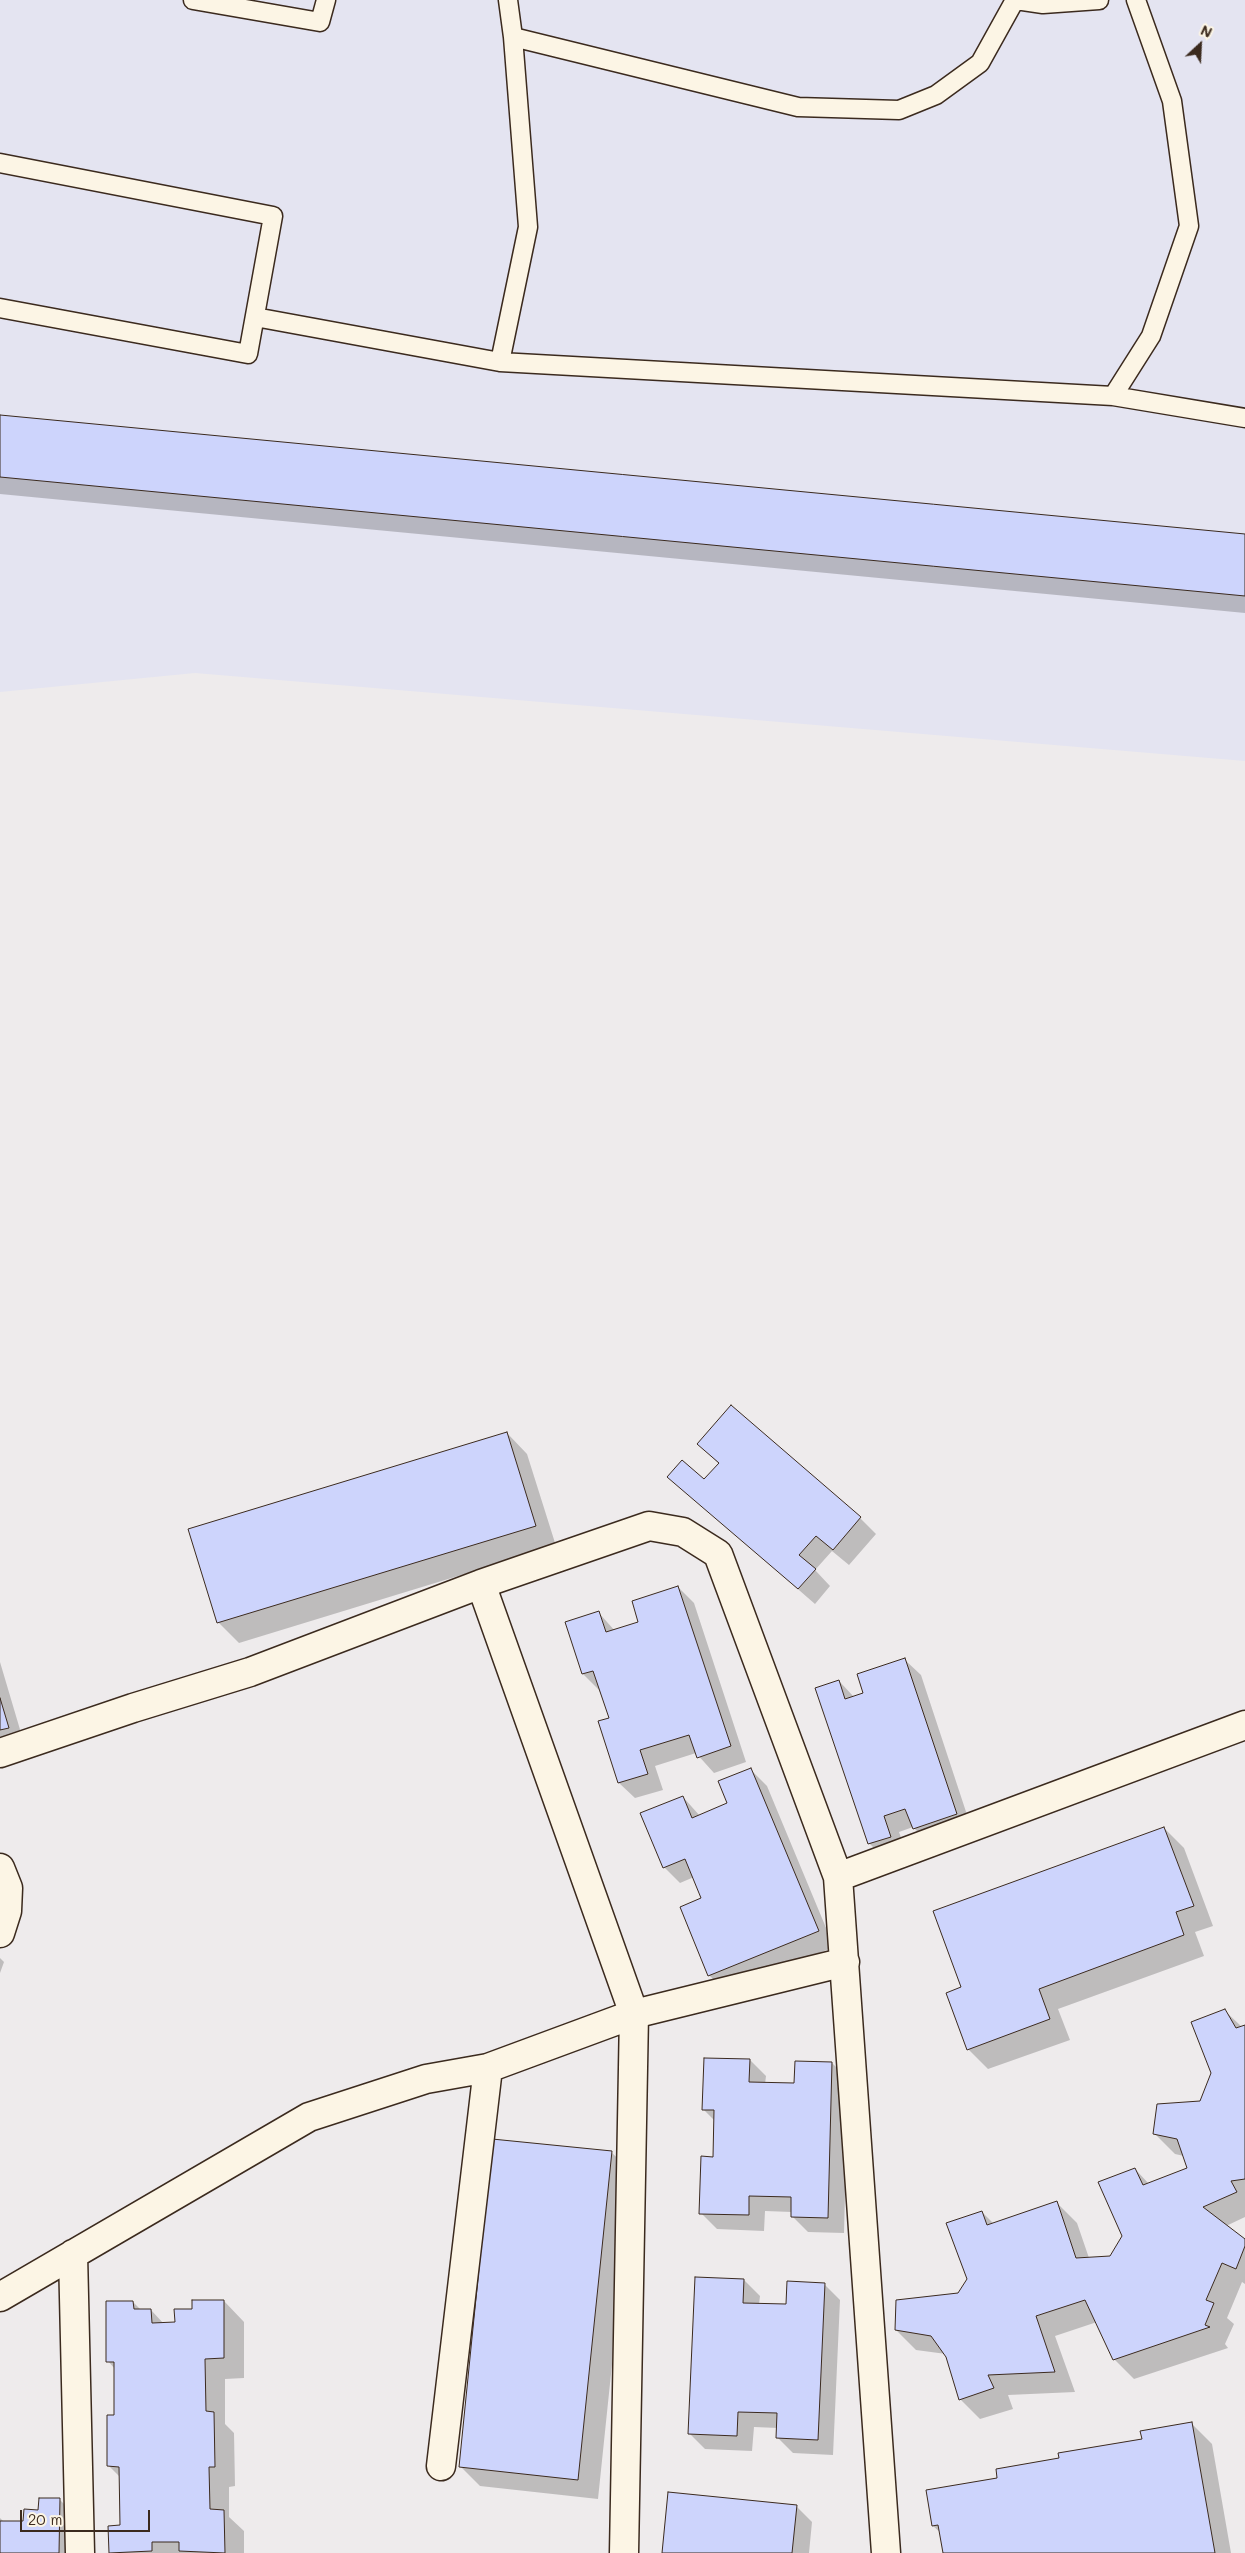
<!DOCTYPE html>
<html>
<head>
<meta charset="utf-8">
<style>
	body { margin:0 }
	#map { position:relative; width:1245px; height:2553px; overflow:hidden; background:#eeebec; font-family:Mali,sans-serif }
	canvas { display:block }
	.north { position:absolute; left:1175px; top:20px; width:50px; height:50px; -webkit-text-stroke:4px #fcf5e5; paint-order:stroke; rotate:25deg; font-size:14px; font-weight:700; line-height:20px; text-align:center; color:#3b2a1e }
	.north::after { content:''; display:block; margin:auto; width:18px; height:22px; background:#3b2a1e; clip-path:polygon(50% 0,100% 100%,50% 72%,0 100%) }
	.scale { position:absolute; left:20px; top:2510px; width:130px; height:22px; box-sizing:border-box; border:2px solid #3b2a1e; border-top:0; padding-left:6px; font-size:15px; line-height:18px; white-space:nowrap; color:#3b2a1e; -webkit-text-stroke:4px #fcf5e5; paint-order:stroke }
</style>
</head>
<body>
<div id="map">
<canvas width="1245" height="2553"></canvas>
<div class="north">N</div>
<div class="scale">20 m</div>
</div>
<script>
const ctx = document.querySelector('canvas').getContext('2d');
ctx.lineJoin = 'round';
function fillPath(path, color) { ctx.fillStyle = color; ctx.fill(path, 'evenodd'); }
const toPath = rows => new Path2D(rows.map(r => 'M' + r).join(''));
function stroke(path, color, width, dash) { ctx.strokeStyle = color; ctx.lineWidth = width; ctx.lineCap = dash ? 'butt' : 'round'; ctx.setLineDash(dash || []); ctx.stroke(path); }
const built = toPath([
	[0,0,1245,0,1245,761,195,673,0,692]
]);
const shadow = toPath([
	[0,417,1245,535,1245,613,0,494],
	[507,1433,527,1454,556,1546,239,1643,218,1622],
	[698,1444,860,1518,876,1534,849,1565,832,1551,815,1570,830,1586,815,1604,669,1477,705,1481,719,1464],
	[678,1587,694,1603,746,1762,714,1773,696,1753,655,1766,663,1790,635,1798,619,1783,610,1718,599,1690,583,1674,567,1623,599,1613,615,1631,640,1623],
	[905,1660,921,1675,972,1830,930,1844,913,1827,899,1832,906,1852,885,1859,869,1843,839,1681,854,1697,865,1693],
	[0,1662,24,1743,0,1750],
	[751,1770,767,1786,834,1947,725,1991,709,1975,703,1899,694,1877,680,1883,664,1867,683,1797,700,1816,729,1804],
	[1164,1828,1184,1848,1213,1926,1195,1932,1204,1956,1058,2009,1070,2040,988,2069,968,2049,963,1988],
	[0,1958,4,1962,0,1973],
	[1225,2011,1242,2027,1245,2026,1245,2217,1226,2226,1245,2241,1245,2284,1242,2282,1227,2318,1234,2324,1225,2344,1228,2348,1134,2379,1114,2359,1097,2322,1055,2336,1075,2392,1008,2395,1013,2409,980,2419,960,2399,946,2354,916,2350,896,2330,959,2294,968,2279,982,2212,994,2224,1057,2203,1077,2223,1089,2258,1111,2257,1123,2236,1135,2169,1149,2184,1189,2169,1184,2156,1175,2154,1155,2134,1201,2103,1212,2073],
	[750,2060,766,2076,765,2084,795,2085,832,2063,848,2079,844,2233,808,2232,792,2216,792,2212,765,2211,764,2231,717,2229,701,2213,714,2158,715,2121,703,2109],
	[611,2152,632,2172,598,2499,480,2486,460,2466],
	[744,2280,760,2296,759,2304,787,2306,824,2284,840,2300,833,2455,793,2453,777,2437,778,2428,754,2427,752,2451,705,2449,689,2433],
	[224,2301,244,2322,244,2378,225,2379,225,2424,234,2433,235,2486,229,2487,229,2517,244,2531,244,2553,110,2553,110,2527,121,2527,121,2478,109,2466,115,2416,115,2369,108,2361,133,2302,141,2310,151,2310,164,2324,176,2324,193,2310],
	[1191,2423,1212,2444,1231,2553,944,2553,941,2533,933,2526,998,2479,1060,2459,1143,2440],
	[60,2500,76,2516,75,2553,0,2553,0,2518,4,2522,24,2523],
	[796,2506,812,2522,809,2553,663,2553]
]);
const building = toPath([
	[0,415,1245,534,1245,596,0,477,0,415],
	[731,1405,861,1517,833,1550,816,1536,799,1555,816,1569,798,1589,667,1477,682,1460,704,1479,719,1463,697,1444,731,1405],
	[507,1432,536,1526,217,1623,188,1529,507,1432],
	[678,1586,731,1746,697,1758,689,1735,640,1750,648,1774,618,1783,598,1721,609,1718,593,1671,582,1674,565,1622,599,1611,606,1632,638,1622,632,1601,678,1586],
	[905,1658,957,1814,913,1829,905,1809,884,1816,891,1837,868,1844,815,1688,839,1680,845,1699,863,1693,857,1674,905,1658],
	[0,1698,9,1728,0,1730,0,1698],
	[751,1768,819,1931,708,1976,680,1907,701,1898,685,1859,663,1868,640,1813,683,1796,692,1818,727,1803,718,1781,751,1768],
	[1164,1827,1194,1906,1176,1912,1184,1935,1039,1989,1050,2019,967,2050,946,1993,961,1987,933,1911,1164,1827],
	[1225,2009,1236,2028,1245,2025,1245,2179,1231,2181,1237,2192,1203,2207,1245,2239,1245,2246,1236,2269,1222,2263,1206,2300,1214,2303,1205,2325,1210,2327,1113,2360,1085,2300,1036,2316,1055,2372,988,2375,994,2388,959,2400,946,2357,931,2336,895,2330,896,2300,958,2293,967,2279,946,2223,982,2211,987,2225,1057,2201,1076,2258,1110,2256,1122,2236,1098,2182,1135,2168,1143,2185,1187,2168,1177,2139,1153,2134,1157,2104,1200,2101,1211,2073,1191,2022,1225,2009],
	[704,2058,750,2059,749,2082,794,2083,795,2061,832,2062,828,2218,791,2217,791,2197,749,2196,749,2215,699,2214,701,2156,713,2157,714,2110,702,2110,704,2058],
	[492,2139,612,2151,578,2480,459,2467,492,2139],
	[695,2277,744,2279,743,2303,786,2304,787,2281,825,2283,818,2440,776,2438,777,2413,738,2412,737,2436,688,2434,695,2277],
	[192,2300,224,2300,224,2358,205,2359,206,2411,214,2412,215,2467,209,2467,210,2509,224,2510,225,2553,179,2551,179,2542,152,2542,152,2551,109,2553,108,2526,120,2525,119,2467,107,2466,107,2415,114,2415,114,2362,106,2362,106,2301,133,2301,134,2309,151,2309,152,2323,175,2322,174,2309,192,2309,192,2300],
	[1192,2422,1215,2553,943,2553,938,2525,932,2526,926,2490,997,2478,996,2469,1059,2458,1058,2453,1142,2439,1140,2431,1192,2422],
	[668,2492,797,2505,792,2553,662,2553,668,2492],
	[39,2498,60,2498,59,2553,0,2553,0,2521,23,2521,24,2509,38,2510,39,2498]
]);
const lane = toPath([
	[193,0,320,22,326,0],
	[1016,0,1043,4,1099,0],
	[513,37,798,107,899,110,936,95,980,63,1015,0],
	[0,163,273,216,248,354,0,308],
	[255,317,500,362,1113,396,1245,418],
	[500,362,528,227,513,37,508,0],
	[1113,396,1151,336,1189,226,1172,101,1136,0]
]);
const street = toPath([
	[481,1584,634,2014,624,2553],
	[0,1753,133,1708,250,1672,481,1584,649,1526,683,1532,718,1554,838,1877,886,2553],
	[0,1868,8,1888,7,1911,0,1933],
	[838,1877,1245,1725],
	[73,2254,80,2553],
	[0,2297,309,2117,426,2079,488,2068,634,2014,845,1962],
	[441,2466,488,2068]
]);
fillPath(built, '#e4e4f1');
fillPath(shadow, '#0003');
fillPath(building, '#cdd4fc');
stroke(building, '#3b2a1e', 1);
stroke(lane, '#3b2a1e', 21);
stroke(street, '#3b2a1e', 31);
stroke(lane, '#fcf5e5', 18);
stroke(street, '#fcf5e5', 28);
</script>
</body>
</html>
